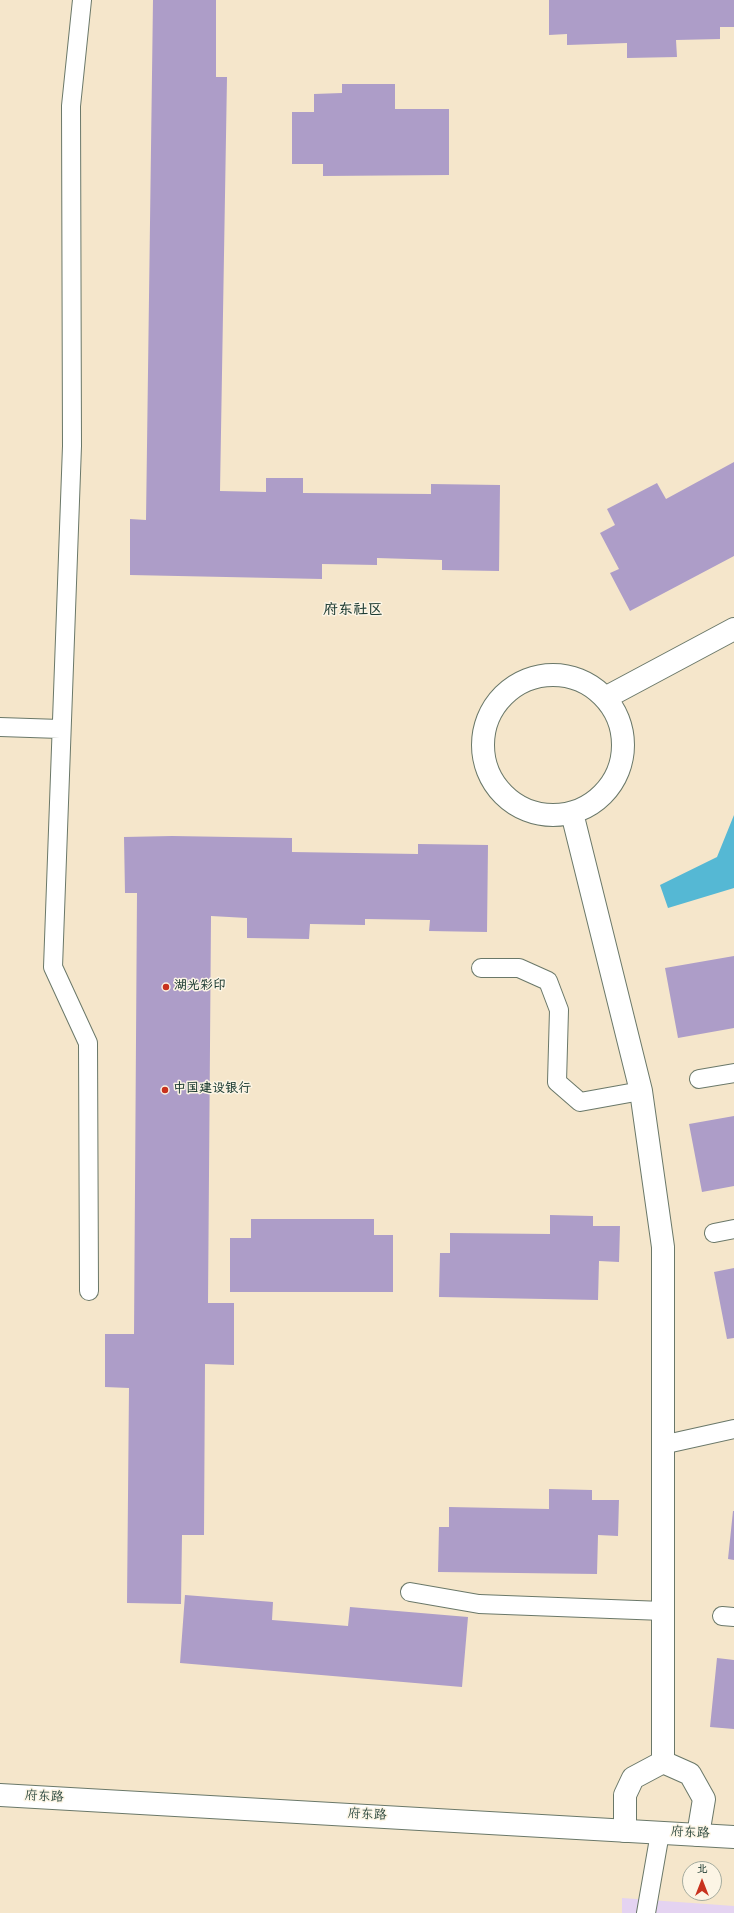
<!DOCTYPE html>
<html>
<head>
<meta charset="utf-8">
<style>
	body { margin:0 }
	#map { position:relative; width:734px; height:1913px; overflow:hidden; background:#f5e6cb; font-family:"Gochi Hand","LXGW WenKai TC",sans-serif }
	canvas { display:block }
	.north { position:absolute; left:682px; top:1861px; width:40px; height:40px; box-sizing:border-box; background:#fcf5e5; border:1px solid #a4ab9e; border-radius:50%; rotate:0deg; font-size:11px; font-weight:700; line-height:16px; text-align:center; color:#1f3d34 }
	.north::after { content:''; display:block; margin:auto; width:14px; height:18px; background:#c8321e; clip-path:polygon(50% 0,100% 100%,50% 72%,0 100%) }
</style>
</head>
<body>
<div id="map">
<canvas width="734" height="1913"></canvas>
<div class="north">北</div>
</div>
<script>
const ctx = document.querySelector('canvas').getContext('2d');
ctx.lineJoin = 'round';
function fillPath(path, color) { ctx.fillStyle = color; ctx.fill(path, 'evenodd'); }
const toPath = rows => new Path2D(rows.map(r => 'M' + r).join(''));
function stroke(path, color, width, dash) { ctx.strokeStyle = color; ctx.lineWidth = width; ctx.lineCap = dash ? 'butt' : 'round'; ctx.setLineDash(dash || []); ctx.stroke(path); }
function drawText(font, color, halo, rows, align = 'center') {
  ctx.font = font + ' "Gochi Hand","LXGW WenKai TC",sans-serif'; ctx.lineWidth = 3; ctx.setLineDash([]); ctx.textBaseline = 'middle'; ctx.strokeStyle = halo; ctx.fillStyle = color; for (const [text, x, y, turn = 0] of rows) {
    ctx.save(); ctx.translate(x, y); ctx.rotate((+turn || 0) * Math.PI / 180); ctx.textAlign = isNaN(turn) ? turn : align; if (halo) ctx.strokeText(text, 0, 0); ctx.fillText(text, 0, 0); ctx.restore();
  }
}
const built = toPath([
	[622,1898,734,1906,734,1913,622,1913]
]);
const water = toPath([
	[734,815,734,888,668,908,660,885,717,857]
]);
const building = toPath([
	[153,0,216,0,216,77,227,77,220,491,266,492,266,478,303,478,303,493,431,494,431,484,500,485,499,571,442,570,442,560,377,558,377,565,322,564,322,579,130,575,130,519,146,520],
	[549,0,734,0,734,27,720,27,720,39,676,40,677,57,627,58,627,43,567,45,567,34,549,35],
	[342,84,395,84,395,109,449,109,449,175,323,176,323,164,292,164,292,112,314,112,314,94,342,93],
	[734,462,734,556,630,611,610,573,619,569,600,533,615,525,607,509,657,483,666,499],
	[172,836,292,838,292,852,418,854,418,844,488,845,487,932,429,931,430,920,365,919,365,925,310,924,309,939,247,938,247,918,211,916,208,1303,234,1303,234,1365,205,1364,204,1535,182,1535,181,1604,127,1603,129,1388,105,1387,105,1334,134,1334,137,893,125,893,124,837],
	[734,956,734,1028,678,1038,665,968],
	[734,1116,734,1186,702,1192,689,1124],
	[550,1215,593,1216,593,1226,620,1226,619,1262,599,1261,598,1300,439,1297,440,1253,450,1253,450,1233,550,1234],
	[251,1219,374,1219,374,1235,393,1235,393,1292,230,1292,230,1238,251,1238],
	[734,1268,734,1338,727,1339,714,1272],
	[549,1489,592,1490,592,1500,619,1500,618,1536,598,1535,597,1574,438,1572,439,1527,449,1527,449,1507,549,1509],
	[733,1511,734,1511,734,1560,728,1559],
	[185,1595,273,1602,272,1620,348,1626,350,1607,468,1617,462,1687,180,1663],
	[717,1658,734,1660,734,1729,710,1727]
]);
const service = toPath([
	[82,0,71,106,72,446,53,967,88,1043,89,1291],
	[0,727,60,729],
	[481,968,519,968,548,981,559,1010,557,1082,580,1102,641,1091],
	[699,1079,734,1073],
	[714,1233,734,1229],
	[662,1445,734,1429],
	[410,1592,479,1604,663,1611],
	[722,1616,734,1617],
	[646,1913,660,1833]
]);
const minor = toPath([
	'483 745a70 70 0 1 1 140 0a70 70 0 1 1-140 0Z',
	[605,698,734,629],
	[572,813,641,1091,663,1247,663,1762],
	[625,1831,625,1795,633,1778,663,1762,690,1774,704,1799,698,1835]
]);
const tertiary = toPath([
	[0,1795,734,1837]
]);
const markers = [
	[166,987,4,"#c8321e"],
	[165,1090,4,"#c8321e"]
];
const poiNames = [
	["湖光彩印",174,987],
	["中国建设银行",173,1090]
];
const streetNames = [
	["府东路",44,1798,3],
	["府东路",367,1816,3],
	["府东路",690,1834,3]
];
const quarterNames = [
	["府东社区",353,612]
];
fillPath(built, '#e4d3f1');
fillPath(water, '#55b8d4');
fillPath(building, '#ad9dc8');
stroke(service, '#6a7869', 20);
stroke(minor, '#6a7869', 24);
stroke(tertiary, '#6a7869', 24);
stroke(service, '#fff', 18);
stroke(minor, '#fff', 22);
stroke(tertiary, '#fff', 22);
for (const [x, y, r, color] of markers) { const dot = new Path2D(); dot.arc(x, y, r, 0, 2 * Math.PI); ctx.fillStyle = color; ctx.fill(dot); stroke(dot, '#fcf5e5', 1.5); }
drawText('bold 13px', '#1f3d34', '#fcf5e5', poiNames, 'left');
drawText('13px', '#1f3d34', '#fcf5e5', streetNames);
drawText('bold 15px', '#1f3d34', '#fcf5e5', quarterNames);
</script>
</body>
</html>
